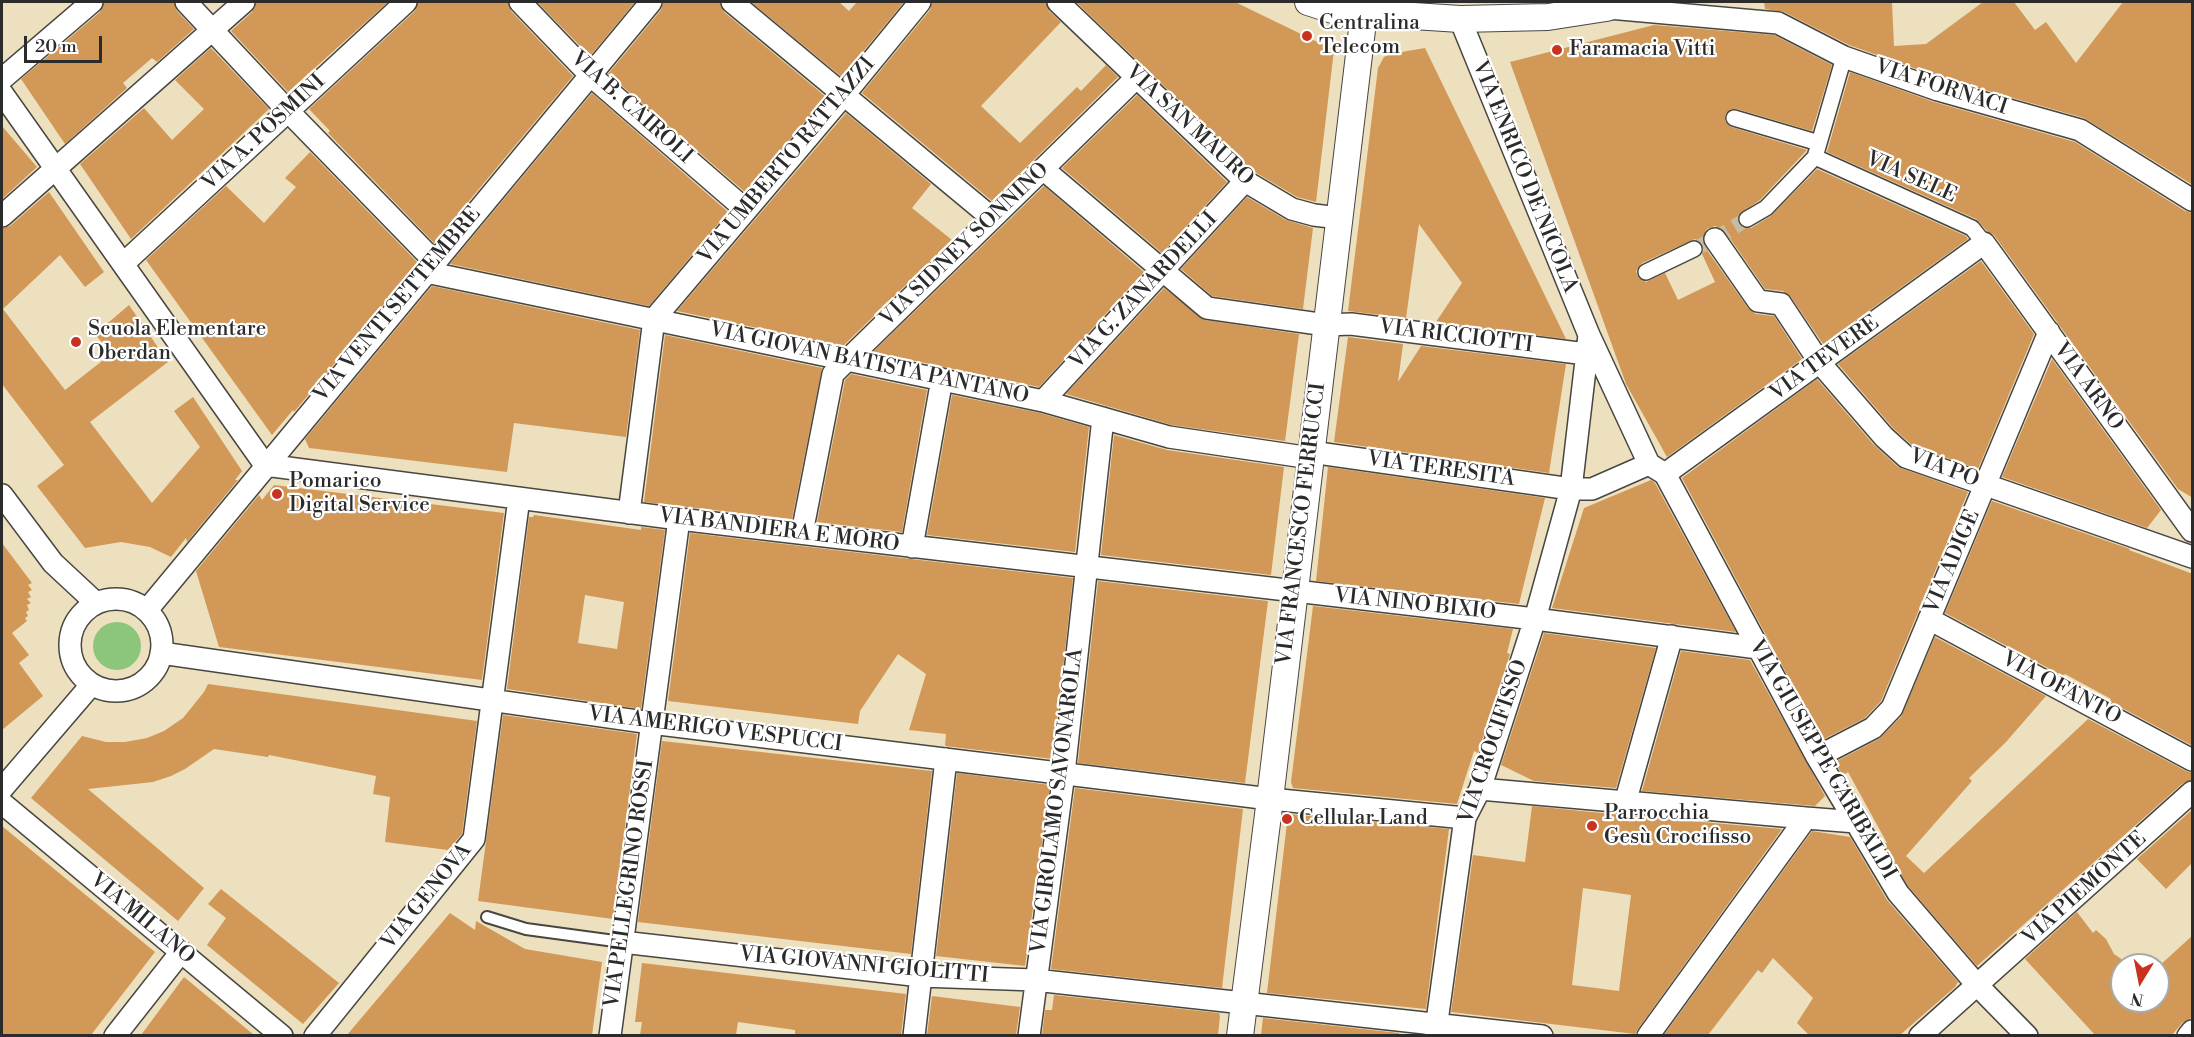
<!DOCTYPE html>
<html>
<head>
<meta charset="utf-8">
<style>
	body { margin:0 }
	#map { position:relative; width:2194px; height:1037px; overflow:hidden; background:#ede0bf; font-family:"Libre Bodoni",serif }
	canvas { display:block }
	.frame { position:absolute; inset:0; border:3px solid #2b2b2b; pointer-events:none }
	.north { position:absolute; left:2110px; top:953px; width:60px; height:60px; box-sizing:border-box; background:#fff; border:2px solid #aaa; border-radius:50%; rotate:190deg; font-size:16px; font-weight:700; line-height:24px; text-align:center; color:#2b2b2b }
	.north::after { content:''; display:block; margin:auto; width:21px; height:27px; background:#c8321e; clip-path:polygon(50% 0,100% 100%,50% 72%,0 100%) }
	.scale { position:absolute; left:24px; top:36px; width:78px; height:27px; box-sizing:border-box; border:3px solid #2b2b2b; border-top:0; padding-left:8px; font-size:18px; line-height:21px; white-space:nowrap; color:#2b2b2b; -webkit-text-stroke:4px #fff; paint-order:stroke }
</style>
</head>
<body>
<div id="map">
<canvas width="2194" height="1037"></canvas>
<div class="frame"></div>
<div class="north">N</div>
<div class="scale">20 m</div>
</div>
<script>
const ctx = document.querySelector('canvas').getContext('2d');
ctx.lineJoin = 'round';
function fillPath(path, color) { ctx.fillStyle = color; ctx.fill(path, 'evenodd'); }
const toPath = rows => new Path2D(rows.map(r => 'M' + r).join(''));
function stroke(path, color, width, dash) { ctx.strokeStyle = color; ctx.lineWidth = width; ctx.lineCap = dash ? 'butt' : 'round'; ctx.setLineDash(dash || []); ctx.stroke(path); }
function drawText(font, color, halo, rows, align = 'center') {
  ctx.font = font + ' "Libre Bodoni",serif'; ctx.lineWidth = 4.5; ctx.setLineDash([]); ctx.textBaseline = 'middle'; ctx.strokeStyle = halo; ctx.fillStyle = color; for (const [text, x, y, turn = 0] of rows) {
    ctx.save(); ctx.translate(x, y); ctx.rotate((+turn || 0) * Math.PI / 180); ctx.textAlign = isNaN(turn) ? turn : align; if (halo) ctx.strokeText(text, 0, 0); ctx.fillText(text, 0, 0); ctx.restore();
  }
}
const green = toPath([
	'93 646a24 24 0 1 1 48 0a24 24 0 1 1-48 0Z'
]);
const building = toPath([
	[104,2,174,2,177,11,194,29,157,62,152,58,123,83,127,88,65,144,21,79,100,12],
	[256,2,388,2,288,92,231,31,252,12],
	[418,2,508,2,511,11,573,76,434,243,328,133,330,131,309,109,415,11],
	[537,2,635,2,590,56],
	[663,2,720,2,724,12,826,97,745,192,608,74,661,10],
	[751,2,839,2,849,11,857,2,904,2,842,77],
	[932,2,1046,2,1049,11,1061,22,981,106,1020,143,1077,87,1081,91,1106,65,1118,77,992,201,862,93,930,10],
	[1076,2,1235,2,1334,50,1316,202,1297,197,1253,171],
	[1764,2,1892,2,1894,46,1926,44,1983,2,2014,2,2035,30,2046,22,2076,63,2123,2,2193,2,2193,185,2084,118,1942,78,1849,45,1784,12,1765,9],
	[1654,25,1774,35,1832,65,1812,131,1737,109,1731,109,1725,115,1725,121,1731,127,1807,150,1760,200,1739,214,1737,220,1742,227,1751,228,1771,216,1817,169,1966,236,1968,239,1823,344,1791,297,1783,291,1765,289,1725,231,1715,226,1707,229,1702,239,1704,246,1748,308,1756,314,1774,316,1802,359,1667,457,1626,384,1510,62],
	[1695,239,1703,245,1702,254,1715,282,1678,300,1665,273,1646,282,1638,277,1636,271,1642,263],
	[211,48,269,109,131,239,80,164,144,108,172,140,204,109,175,80],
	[1425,48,1566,339,1436,322,1462,283,1419,224,1406,318,1348,311,1378,68,1384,57,1390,54],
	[1850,72,1934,102,2075,142,2185,211,2193,213,2193,498,2178,489,1994,235,1987,231,1976,219,1827,152],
	[592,93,728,212,649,306,450,264],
	[1137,95,1227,182,1162,253,1062,168],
	[846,113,931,184,912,208,952,240,843,346,677,311],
	[2,126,37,167,2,199],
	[310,152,418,263,294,412,293,410,272,435,146,260,226,186,264,223,296,187,285,178],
	[1044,186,1144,272,1039,387,873,352],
	[49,192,104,272,85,287,60,255,3,309,65,390,111,354,95,334,129,305,168,362,90,422,152,503,200,447,174,411,193,397,242,471,235,480,238,480,187,542,186,538,171,557,150,547,121,542,85,548,37,486,64,465,2,384,2,228,10,226],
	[1247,197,1286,220,1313,228,1303,309,1212,296,1181,269],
	[1981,261,2034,334,1978,469,1913,446,1893,428,1838,364],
	[432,286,640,330,626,437,514,423,507,472,309,448,305,439],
	[1164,288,1205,320,1299,334,1285,441,1172,425,1066,394],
	[665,335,822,368,792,519,644,502],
	[1348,337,1403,344,1398,382,1421,346,1566,364,1549,473,1334,442],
	[2052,359,2161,510,2147,528,2002,477],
	[851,374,927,390,902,532,817,522,845,380],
	[1817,379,1874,445,1898,467,1968,492,1881,701,1865,718,1822,740,1682,478],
	[952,395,1040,413,1089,427,1075,552,927,535],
	[1114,435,1167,450,1284,467,1271,575,1101,555],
	[1328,467,1545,498,1519,604,1316,581],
	[1651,480,1655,483,1736,632,1552,608,1584,508],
	[274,485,504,513,482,680,219,647,196,571,259,495,262,500],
	[1992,501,2130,549,2129,550,2193,574,2193,746,2109,701,2111,699,2065,674,2063,676,1945,613],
	[534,515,641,530,641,527,665,530,641,709,507,689,529,517,533,517],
	[585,595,624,602,617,649,578,643],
	[690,533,1073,578,1053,759,945,746,946,734,909,730,926,674,898,654,860,711,858,724,668,701],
	[2,543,32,583,28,585,32,590,28,592,31,597,27,599,31,603,27,605,29,610,26,612,28,616,25,618,27,621,12,633,29,655,19,663,43,696,2,730],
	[1098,581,1268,601,1245,783,1078,763],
	[1313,606,1513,629,1507,653,1510,654,1478,753,1474,751,1457,804,1293,788,1291,782],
	[1544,633,1656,648,1616,788,1534,781,1501,765],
	[1935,637,2046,696,2006,742,1969,778,1972,781,1906,856,1924,873,2088,719,2186,771,2193,773,2193,780,2183,783,1977,966,1908,886,1882,842,1887,843,1848,772,1843,776,1835,762,1879,739,1901,717],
	[1681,651,1750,660,1825,796,1815,806,1642,791],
	[208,684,477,721,462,834,448,850,385,842,390,797,373,794,376,776,269,755,268,757,214,749,185,769,171,776,153,782,88,789,204,888,178,921,31,798,82,736,106,742,125,742,147,738,164,731,183,718,204,692],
	[503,715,637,734,613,919,478,901],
	[662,741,932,771,911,954,638,922],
	[957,773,1050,785,1025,966,936,956],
	[1075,788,1243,809,1222,988,1051,969],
	[1532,806,1622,815,1782,829,1638,1029,1635,1034,1451,1012,1473,855,1525,862],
	[1583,888,1631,895,1619,991,1572,985],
	[2193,809,2193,862,2166,889,2137,859],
	[1288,814,1449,829,1426,1009,1267,993],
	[2,826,155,952,91,1035,2,1035],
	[1812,831,1850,837,1887,900,1958,982,1955,987,1900,1035,1809,1035,1797,1023,1813,998,1773,958,1762,973,1758,970,1708,1035,1664,1035],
	[221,889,339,983,303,1024,207,945,226,918,208,904],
	[2077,912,2093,933,2096,930,2106,939,2114,954,2130,965,2122,965,2122,1001,2158,1001,2158,967,2193,935,2193,1017,2182,1023,2172,1035,2095,1035,2025,959],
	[450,913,475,930,476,921,525,949,602,962,592,1035,347,1035],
	[642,963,906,994,901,1035,795,1035,795,1030,738,1022,736,1035,640,1035,642,1022,635,1022],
	[184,977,254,1035,141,1035],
	[1054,995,1219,1013,1220,1016,1218,1035,1042,1035,1045,1010,1052,1010],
	[932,996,1020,1007,1016,1035,927,1035],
	[1263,1018,1399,1033,1399,1035,1261,1035]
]);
const pedestrianTunnel = toPath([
	[1694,249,1715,239,1747,219]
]);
const service = toPath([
	[487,917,526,929,622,942]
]);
const pedestrian = toPath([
	[1734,118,1819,143],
	[1815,157,1972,228,1984,243],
	[1747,219,1766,208,1815,157,1844,57],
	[1646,272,1694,249]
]);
const minor = toPath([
	[186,2,288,111,435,262],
	[520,2,590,75,746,210],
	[732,2,992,218],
	[1058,2,1245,181,1292,209,1314,215,1339,218],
	[1609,8,1778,23,1844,57,1938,90,2080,130,2192,200],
	[1460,19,1589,335,1649,464],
	[2,79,92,2],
	[2,93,265,465,679,519,1535,619,1758,648],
	[1043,169,1207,308,1326,325,1351,324,1586,354],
	[2,216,244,2],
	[1715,239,1758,301,1781,304,1820,363,1884,437,1906,457,2192,557],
	[123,264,406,2],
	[426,272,1043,401,1169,437,1311,458],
	[1043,401,1245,181],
	[1311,452,1571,489,1592,489,1649,464],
	[1649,464,1665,474,1817,757,1898,893,1977,985,2027,1036],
	[1665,474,1984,243,2192,531],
	[2,495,53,563,96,603],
	[629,513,654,319,844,95,920,2],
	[802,533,833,374,1136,78],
	[912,547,942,379],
	'70 645a46 46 0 1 1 92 0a46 46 0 1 1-92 0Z',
	[147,610,651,2],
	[1929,619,2192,760],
	[161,653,651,723,1270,799,1465,818],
	[1817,757,1873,728,1892,708,2049,332],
	[2,789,92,684],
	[1480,789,1806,818],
	[2,803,282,1036],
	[1625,803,1672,636],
	[622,942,921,976,1035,980,1542,1036],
	[115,1036,181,952],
	[315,1036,474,839,519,498],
	[610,1036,679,519],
	[914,1036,946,759],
	[1029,1036,1064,773,1103,418],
	[1435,1036,1465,818,1480,789,1535,619,1571,489,1589,335],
	[1648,1036,1806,818,1856,822],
	[1920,1036,2192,792],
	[2188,1036,2192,1031]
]);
const tertiary = toPath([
	[1308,2,1336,11,1460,19,1548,17,1606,8,1628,2],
	[1240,1036,1270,799,1364,13]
]);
const markers = [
	[1307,36,6,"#c8321e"],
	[1557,50,6,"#c8321e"],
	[76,342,6,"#c8321e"],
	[277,494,6,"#c8321e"],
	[1287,819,6,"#c8321e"],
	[1592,826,6,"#c8321e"]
];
const poiNames = [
	["Centralina",1319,24],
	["Telecom",1319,48],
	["Faramacia Vitti",1569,50],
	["Scuola Elementare",88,330],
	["Oberdan",88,354],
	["Pomarico",289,482],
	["Digital Service",289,506],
	["Parrocchia",1604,814],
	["Gesù Crocifisso",1604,838],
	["Cellular Land",1299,819]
];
const streetNames = [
	["VIA FORNACI",1941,88,18],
	["VIA B. CAIROLI",631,108,42],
	["VIA SAN MAURO",1189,126,43],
	["VIA A. POSMINI",264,133,-43],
	["VIA UMBERTO RATTAZZI",787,161,-50],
	["VIA ENRICO DE NICOLA",1524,177,68],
	["VIA SELE",1911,178,24],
	["VIA SIDNEY SONNINO",965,245,-44],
	["VIA G. ZANARDELLI",1144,291,-47],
	["VIA VENTI SETTEMBRE",398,305,-50],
	["VIA RICCIOTTI",1456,337,7],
	["VIA TEVERE",1825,359,-36],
	["VIA GIOVAN BATISTA PANTANO",869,364,12],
	["VIA ARNO",2088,387,54],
	["VIA PO",1944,469,21],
	["VIA TERESITA",1441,470,8],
	["VIA FRANCESCO FERRUCCI",1302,524,-83],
	["VIA BANDIERA E MORO",779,531,7],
	["VIA ADIGE",1953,562,-67],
	["VIA NINO BIXIO",1415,605,6],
	["VIA OFANTO",2061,689,28],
	["VIA AMERIGO VESPUCCI",715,730,7],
	["VIA CROCIFISSO",1494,742,-71],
	["VIA GIUSEPPE GARIBALDI",1822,760,60],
	["VIA GIROLAMO SAVONAROLA",1058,801,-83],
	["VIA PELLEGRINO ROSSI",630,884,-82],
	["VIA PIEMONTE",2085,889,-42],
	["VIA GENOVA",427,897,-51],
	["VIA MILANO",142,919,40],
	["VIA GIOVANNI GIOLITTI",864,966,5]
];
fillPath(green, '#8bc67a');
fillPath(building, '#d19857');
stroke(pedestrianTunnel, '#c6bca1', 15, [15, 8]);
stroke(service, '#484641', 14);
stroke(pedestrian, '#484641', 18);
stroke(minor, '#484641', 24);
stroke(tertiary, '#484641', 28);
stroke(service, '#fff', 10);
stroke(pedestrian, '#fff', 15);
stroke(minor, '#fff', 21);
stroke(tertiary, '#fff', 26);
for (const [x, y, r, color] of markers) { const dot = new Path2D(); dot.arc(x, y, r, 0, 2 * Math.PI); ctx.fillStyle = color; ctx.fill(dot); stroke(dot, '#fff', 2); }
drawText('21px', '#2b2b2b', '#fff', poiNames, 'left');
drawText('21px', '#2b2b2b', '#fff', streetNames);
</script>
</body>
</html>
